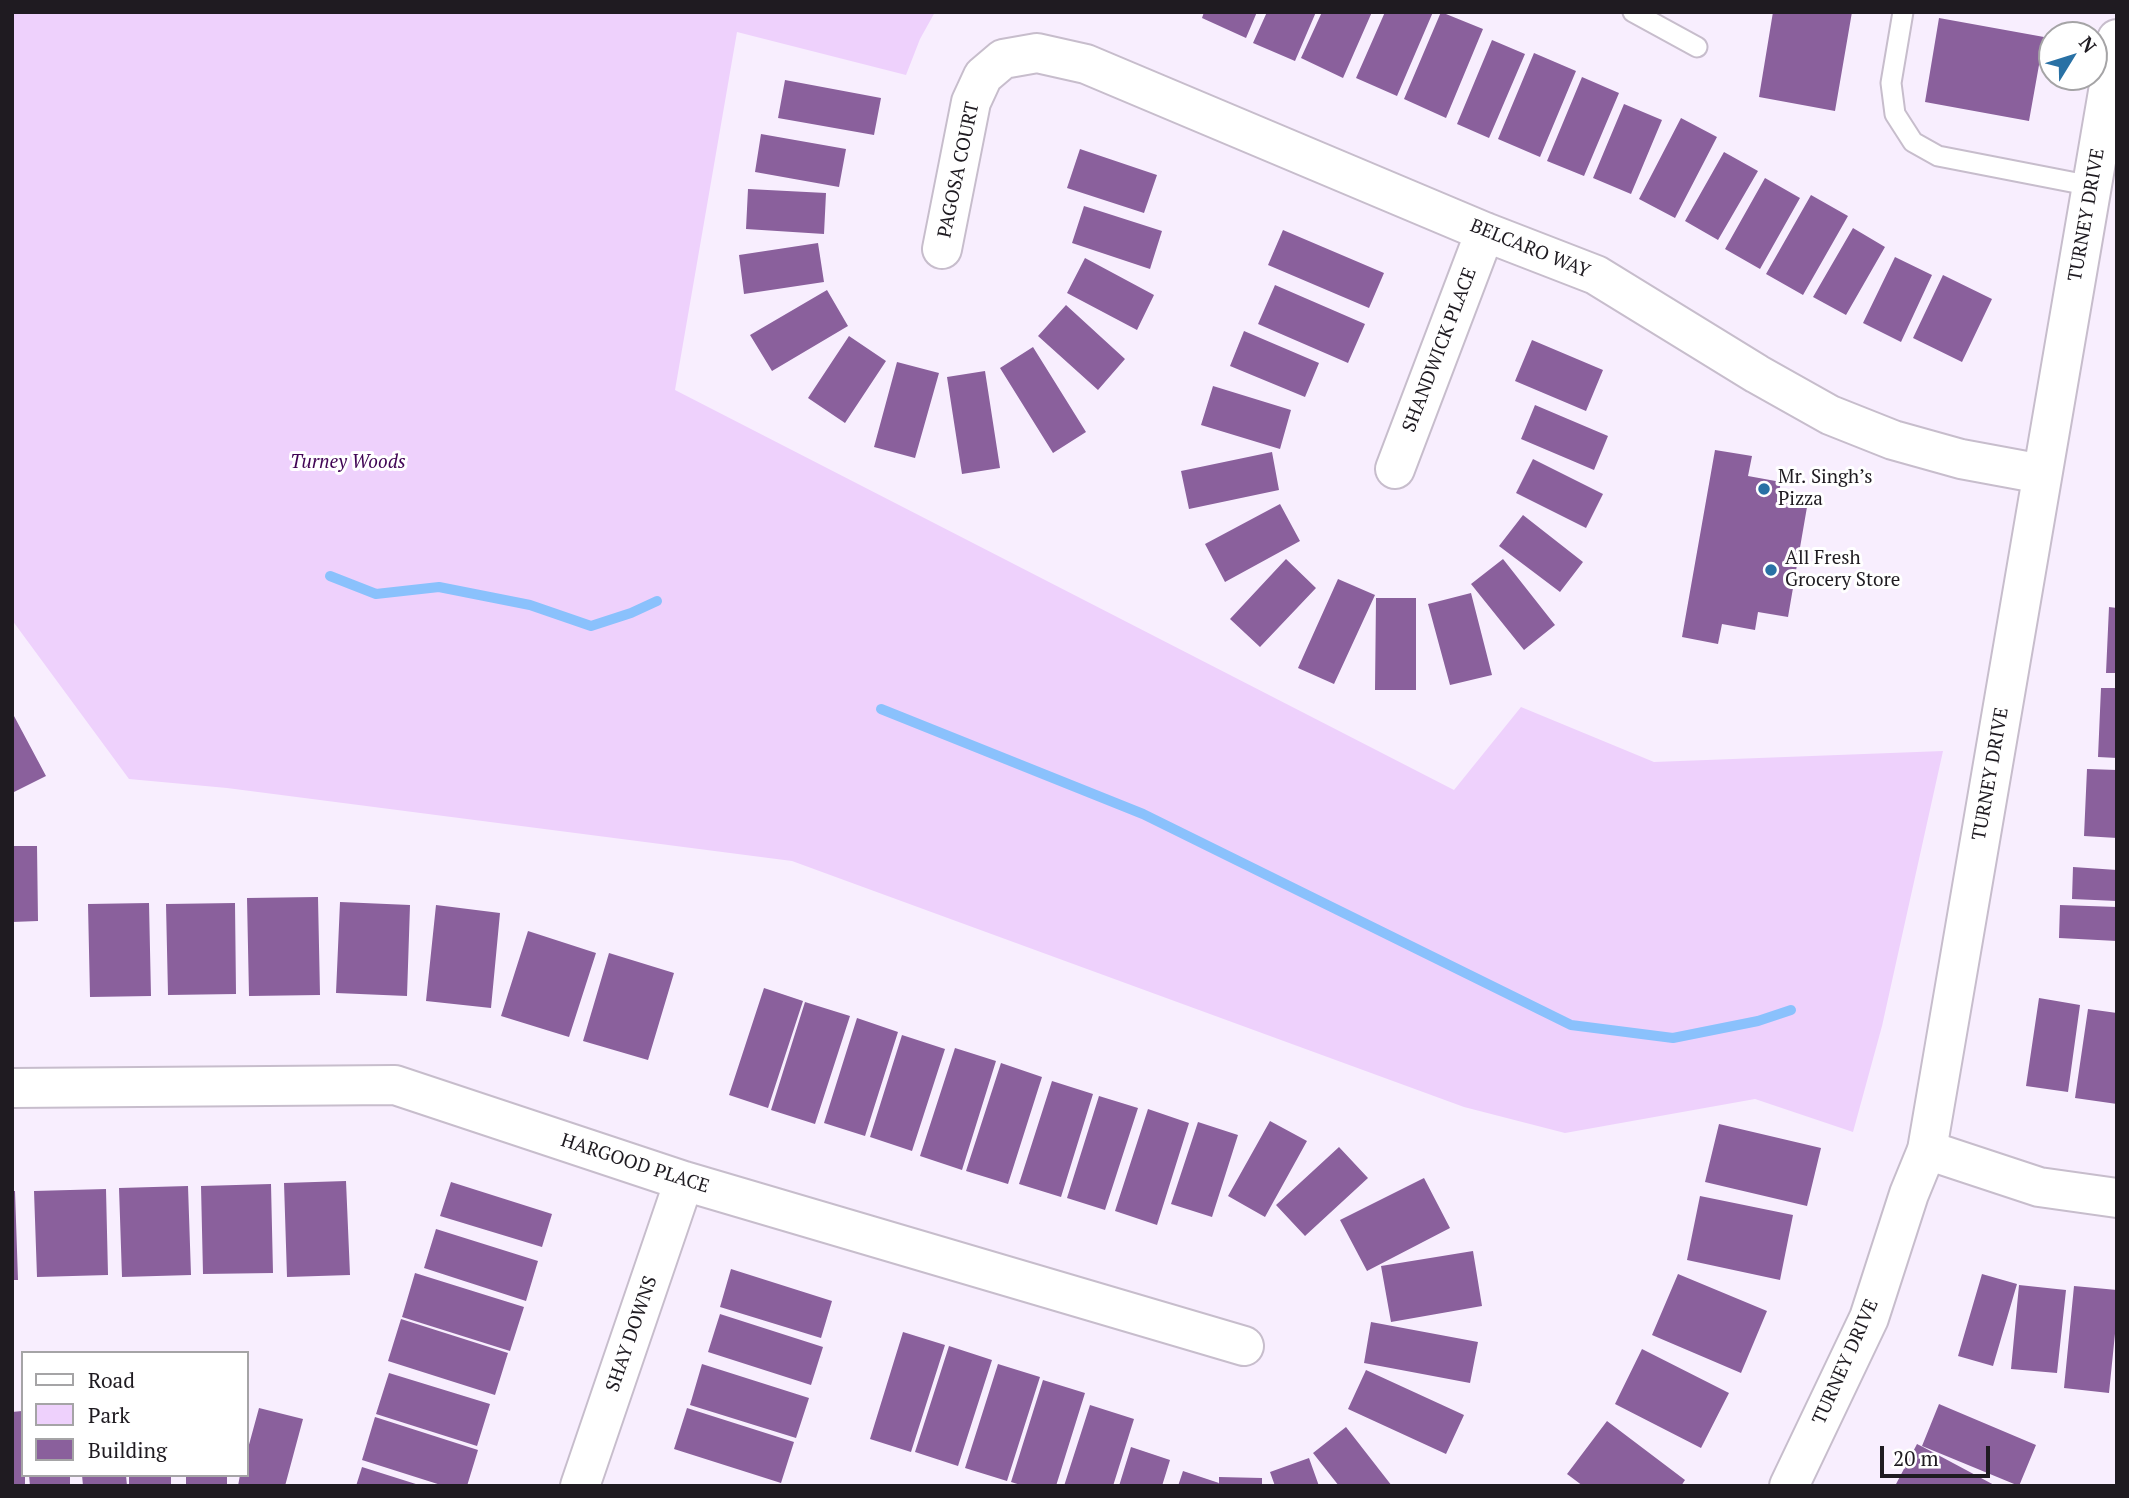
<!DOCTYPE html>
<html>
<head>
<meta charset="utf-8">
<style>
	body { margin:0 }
	#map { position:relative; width:2129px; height:1498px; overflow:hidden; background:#f8eefe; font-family:"PT Serif",serif }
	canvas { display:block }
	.frame { position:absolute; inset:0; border:14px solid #1f1b21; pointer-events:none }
	.legend { position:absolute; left:21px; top:1351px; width:228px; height:126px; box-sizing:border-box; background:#fff; border:2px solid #a5a4a6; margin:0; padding:9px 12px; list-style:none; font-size:21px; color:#1f1b21 }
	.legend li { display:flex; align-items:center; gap:14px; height:35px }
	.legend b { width:35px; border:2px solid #a5a4a6 }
	.north { position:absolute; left:2038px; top:21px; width:70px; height:70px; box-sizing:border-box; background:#fff; border:2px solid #a5a4a6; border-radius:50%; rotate:52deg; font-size:19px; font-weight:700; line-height:28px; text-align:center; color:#1f1b21 }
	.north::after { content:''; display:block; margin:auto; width:24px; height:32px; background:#2971a5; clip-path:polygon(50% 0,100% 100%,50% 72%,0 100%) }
	.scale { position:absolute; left:1880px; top:1446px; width:110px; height:32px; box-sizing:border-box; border:4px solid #1f1b21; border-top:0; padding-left:9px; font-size:21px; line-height:24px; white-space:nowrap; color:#1f1b21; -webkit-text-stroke:5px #fff; paint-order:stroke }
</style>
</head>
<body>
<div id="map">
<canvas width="2129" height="1498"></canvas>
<div class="frame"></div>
<ul class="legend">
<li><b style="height:9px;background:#fff"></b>Road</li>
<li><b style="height:19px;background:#eed1fc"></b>Park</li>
<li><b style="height:19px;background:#8a609c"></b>Building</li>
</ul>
<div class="north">N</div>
<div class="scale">20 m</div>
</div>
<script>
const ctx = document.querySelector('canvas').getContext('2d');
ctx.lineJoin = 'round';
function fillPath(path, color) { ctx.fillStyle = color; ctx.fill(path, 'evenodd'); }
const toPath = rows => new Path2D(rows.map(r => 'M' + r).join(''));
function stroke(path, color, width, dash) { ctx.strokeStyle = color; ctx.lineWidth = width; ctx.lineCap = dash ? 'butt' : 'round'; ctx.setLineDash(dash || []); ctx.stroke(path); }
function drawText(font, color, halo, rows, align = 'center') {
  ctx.font = font + ' "PT Serif",serif'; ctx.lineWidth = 6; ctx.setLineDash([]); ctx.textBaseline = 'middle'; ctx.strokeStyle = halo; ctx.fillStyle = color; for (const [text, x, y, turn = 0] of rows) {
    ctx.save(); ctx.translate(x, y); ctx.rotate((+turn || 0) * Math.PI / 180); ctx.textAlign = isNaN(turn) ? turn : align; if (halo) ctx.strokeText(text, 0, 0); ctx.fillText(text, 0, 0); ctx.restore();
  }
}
const green = toPath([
	[12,12,935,12,920,39,906,75,737,32,675,390,1454,790,1521,707,1654,762,1943,751,1882,1026,1853,1132,1755,1099,1565,1133,1464,1107,792,861,227,788,129,779,12,620]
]);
const stream = toPath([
	[330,576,376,594,439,587,530,605,591,626,631,613,657,601],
	[881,709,1143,814,1571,1025,1673,1038,1758,1021,1791,1010]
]);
const building = toPath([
	[1204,12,1257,12,1246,38,1202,18],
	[1267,12,1316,12,1295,61,1253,43],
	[1322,12,1372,12,1343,78,1301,58],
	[1385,12,1433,12,1397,96,1356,78],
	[1441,12,1483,29,1446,118,1404,99],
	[1773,12,1852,12,1835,111,1759,97],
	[1939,18,2044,37,2029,121,1925,102],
	[1492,40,1525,54,1489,138,1457,124],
	[1534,53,1576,71,1540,157,1498,139],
	[1582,77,1619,93,1584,176,1547,161],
	[785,80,881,98,874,135,778,118],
	[1624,104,1662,120,1631,194,1593,178],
	[1681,118,1717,137,1675,218,1639,199],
	[761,134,846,149,839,187,755,172],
	[1080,149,1157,175,1144,213,1067,188],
	[1724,152,1758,171,1718,240,1685,221],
	[1765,178,1800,198,1760,269,1725,249],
	[748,189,826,193,824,234,746,229],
	[1811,195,1848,216,1803,295,1766,274],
	[1084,206,1162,231,1150,269,1072,243],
	[1853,228,1885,247,1846,315,1813,297],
	[1283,230,1384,273,1369,308,1268,265],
	[818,243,824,282,744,294,739,255],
	[1895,257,1932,275,1901,342,1863,323],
	[1085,258,1154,295,1137,330,1067,293],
	[1943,275,1992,299,1962,362,1913,338],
	[1275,285,1365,324,1348,363,1258,324],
	[827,290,848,326,772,371,750,335],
	[1066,305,1125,359,1098,390,1038,336],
	[1244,331,1319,363,1305,397,1230,366],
	[849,336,886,361,845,423,808,398],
	[1532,340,1603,370,1586,411,1515,381],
	[1033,347,1086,432,1053,453,1000,368],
	[897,362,939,373,915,458,874,447],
	[985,371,1000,468,962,474,947,377],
	[1213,386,1291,410,1280,449,1201,425],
	[1535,405,1608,436,1594,470,1521,439],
	[1715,450,1752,456,1748,476,1781,482,1777,501,1807,507,1788,617,1758,612,1755,630,1722,624,1718,644,1682,637],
	[1272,452,1279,490,1189,509,1181,471],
	[1533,459,1603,494,1586,528,1516,493],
	[1280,504,1300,541,1225,582,1205,544],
	[1523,515,1583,562,1560,592,1499,546],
	[1286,559,1316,588,1260,647,1230,619],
	[1503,559,1555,625,1524,650,1471,584],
	[1338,579,1375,595,1334,684,1298,668],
	[1471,593,1492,675,1450,685,1428,604],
	[1376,598,1416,598,1416,690,1375,690],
	[2109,607,2117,608,2117,673,2106,673],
	[2101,688,2117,688,2117,758,2098,757],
	[14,716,46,776,12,793,12,717],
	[2087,769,2117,770,2117,838,2084,836],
	[12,846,37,846,38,921,12,922],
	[2073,867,2117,870,2117,901,2072,899],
	[318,897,320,995,249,996,247,898],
	[340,902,410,905,407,996,336,993],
	[149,903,151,996,90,997,88,904],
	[235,903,236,994,168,995,166,904],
	[436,905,500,913,491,1008,426,1001],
	[2060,905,2117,907,2117,941,2059,938],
	[528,931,596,953,569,1037,501,1016],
	[609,953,674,973,648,1060,583,1041],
	[764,988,803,1001,768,1108,729,1095],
	[2039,998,2080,1005,2068,1092,2026,1086],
	[805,1002,850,1016,815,1124,771,1110],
	[2088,1009,2117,1013,2117,1104,2075,1098],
	[857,1018,898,1032,865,1136,824,1123],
	[902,1035,945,1049,912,1151,870,1137],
	[955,1048,996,1061,962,1170,920,1156],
	[1001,1063,1042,1077,1008,1184,966,1171],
	[1052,1081,1093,1094,1061,1197,1019,1184],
	[1099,1096,1138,1108,1105,1210,1067,1198],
	[1148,1109,1189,1123,1157,1225,1115,1211],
	[1270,1121,1307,1141,1265,1217,1228,1196],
	[1198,1122,1238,1135,1212,1217,1171,1204],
	[1719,1124,1821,1148,1807,1206,1705,1182],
	[1339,1147,1368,1178,1305,1236,1276,1205],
	[1424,1178,1450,1228,1367,1271,1340,1220],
	[346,1181,350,1275,287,1277,284,1183],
	[451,1182,552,1214,542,1247,440,1216],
	[271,1184,273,1273,203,1274,201,1186],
	[188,1186,191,1275,122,1277,119,1188],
	[106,1189,108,1275,37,1277,34,1191],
	[12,1191,15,1191,18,1280,12,1280],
	[1700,1196,1793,1215,1780,1280,1687,1260],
	[436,1229,538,1261,526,1301,424,1268],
	[1473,1251,1482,1306,1391,1322,1381,1266],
	[731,1269,832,1301,821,1338,720,1307],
	[415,1273,524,1307,510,1351,402,1317],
	[1678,1274,1767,1311,1741,1373,1652,1335],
	[1982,1274,2017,1284,1993,1366,1958,1356],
	[2019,1285,2066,1290,2057,1373,2011,1369],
	[2074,1286,2117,1290,2117,1314,2109,1393,2064,1388],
	[720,1314,823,1347,811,1385,708,1352],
	[401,1319,508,1353,495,1395,388,1361],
	[1371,1322,1478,1342,1470,1383,1364,1363],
	[903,1332,945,1345,911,1452,870,1439],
	[949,1346,992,1360,958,1466,915,1452],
	[1642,1349,1729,1393,1701,1448,1615,1404],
	[702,1364,809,1398,796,1438,690,1405],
	[998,1364,1040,1377,1007,1481,965,1468],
	[1366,1370,1464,1415,1446,1454,1348,1409],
	[389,1373,490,1404,477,1446,376,1414],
	[1043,1380,1085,1393,1056,1486,1024,1486,1011,1482],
	[1939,1404,2036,1445,2019,1486,1922,1446],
	[1090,1405,1134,1419,1113,1486,1064,1486],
	[259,1408,303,1419,285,1486,238,1486,240,1475,247,1475,247,1452],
	[687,1408,794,1442,781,1483,674,1449],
	[22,1411,23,1475,25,1475,25,1486,12,1486,12,1412],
	[375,1417,478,1450,467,1486,444,1486,362,1460],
	[1607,1421,1685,1480,1681,1486,1583,1486,1567,1474],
	[1346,1427,1392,1486,1339,1486,1313,1453],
	[1917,1444,1923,1447,1996,1486,1895,1486],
	[1131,1447,1170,1460,1162,1486,1119,1486],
	[1309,1458,1319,1486,1275,1486,1270,1472],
	[362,1467,419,1485,419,1486,356,1486],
	[1183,1471,1219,1483,1218,1486,1178,1486],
	[29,1475,70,1475,70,1486,30,1486],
	[82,1475,126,1475,127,1486,83,1486],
	[129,1475,171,1475,171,1486,129,1486],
	[186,1475,227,1475,227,1486,186,1486],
	[1219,1477,1262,1478,1262,1486,1219,1486]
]);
const service = toPath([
	[1633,12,1697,47],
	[1903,12,1891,83,1895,114,1913,142,1938,156,2092,186]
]);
const minor = toPath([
	[942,249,971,102,983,76,1003,59,1037,53,1086,64,1485,232,1596,275,1757,374,1830,415,1893,440,1961,459,2042,474],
	[1395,469,1485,232],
	[12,1088,395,1085,684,1181,1244,1346],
	[1927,1150,2039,1187,2117,1198],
	[580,1486,684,1181]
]);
const tertiary = toPath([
	[1789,1486,1869,1318,1909,1194,1927,1150,2117,39]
]);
const markers = [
	[1764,489,7,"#2971a5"],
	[1771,570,7,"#2971a5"]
];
const streetNames = [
	["PAGOSA COURT",959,170,-78],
	["TURNEY DRIVE",2087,215,-80],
	["BELCARO WAY",1530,249,22],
	["SHANDWICK PLACE",1440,350,-69],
	["TURNEY DRIVE",1991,774,-80],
	["HARGOOD PLACE",635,1164,18],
	["SHAY DOWNS",632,1334,-71],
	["TURNEY DRIVE",1846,1362,-66]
];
const parkNames = [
	["Turney Woods",348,463]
];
const poiNames = [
	["Mr. Singh’s",1778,478],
	["Pizza",1778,500],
	["All Fresh",1785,559],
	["Grocery Store",1785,581]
];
fillPath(green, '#eed1fc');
stroke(stream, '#8ac1fc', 10);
fillPath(building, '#8a609c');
stroke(service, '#c7bdcc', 23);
stroke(minor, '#c7bdcc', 42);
stroke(tertiary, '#c7bdcc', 42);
stroke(service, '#fff', 19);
stroke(minor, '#fff', 38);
stroke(tertiary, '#fff', 38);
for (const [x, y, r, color] of markers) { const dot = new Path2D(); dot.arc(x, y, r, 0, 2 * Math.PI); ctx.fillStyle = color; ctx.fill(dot); stroke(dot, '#fff', 2.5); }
drawText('19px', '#1f1b21', '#fff', streetNames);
drawText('italic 19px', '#400454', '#fff', parkNames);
drawText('19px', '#1f1b21', '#fff', poiNames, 'left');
</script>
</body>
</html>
